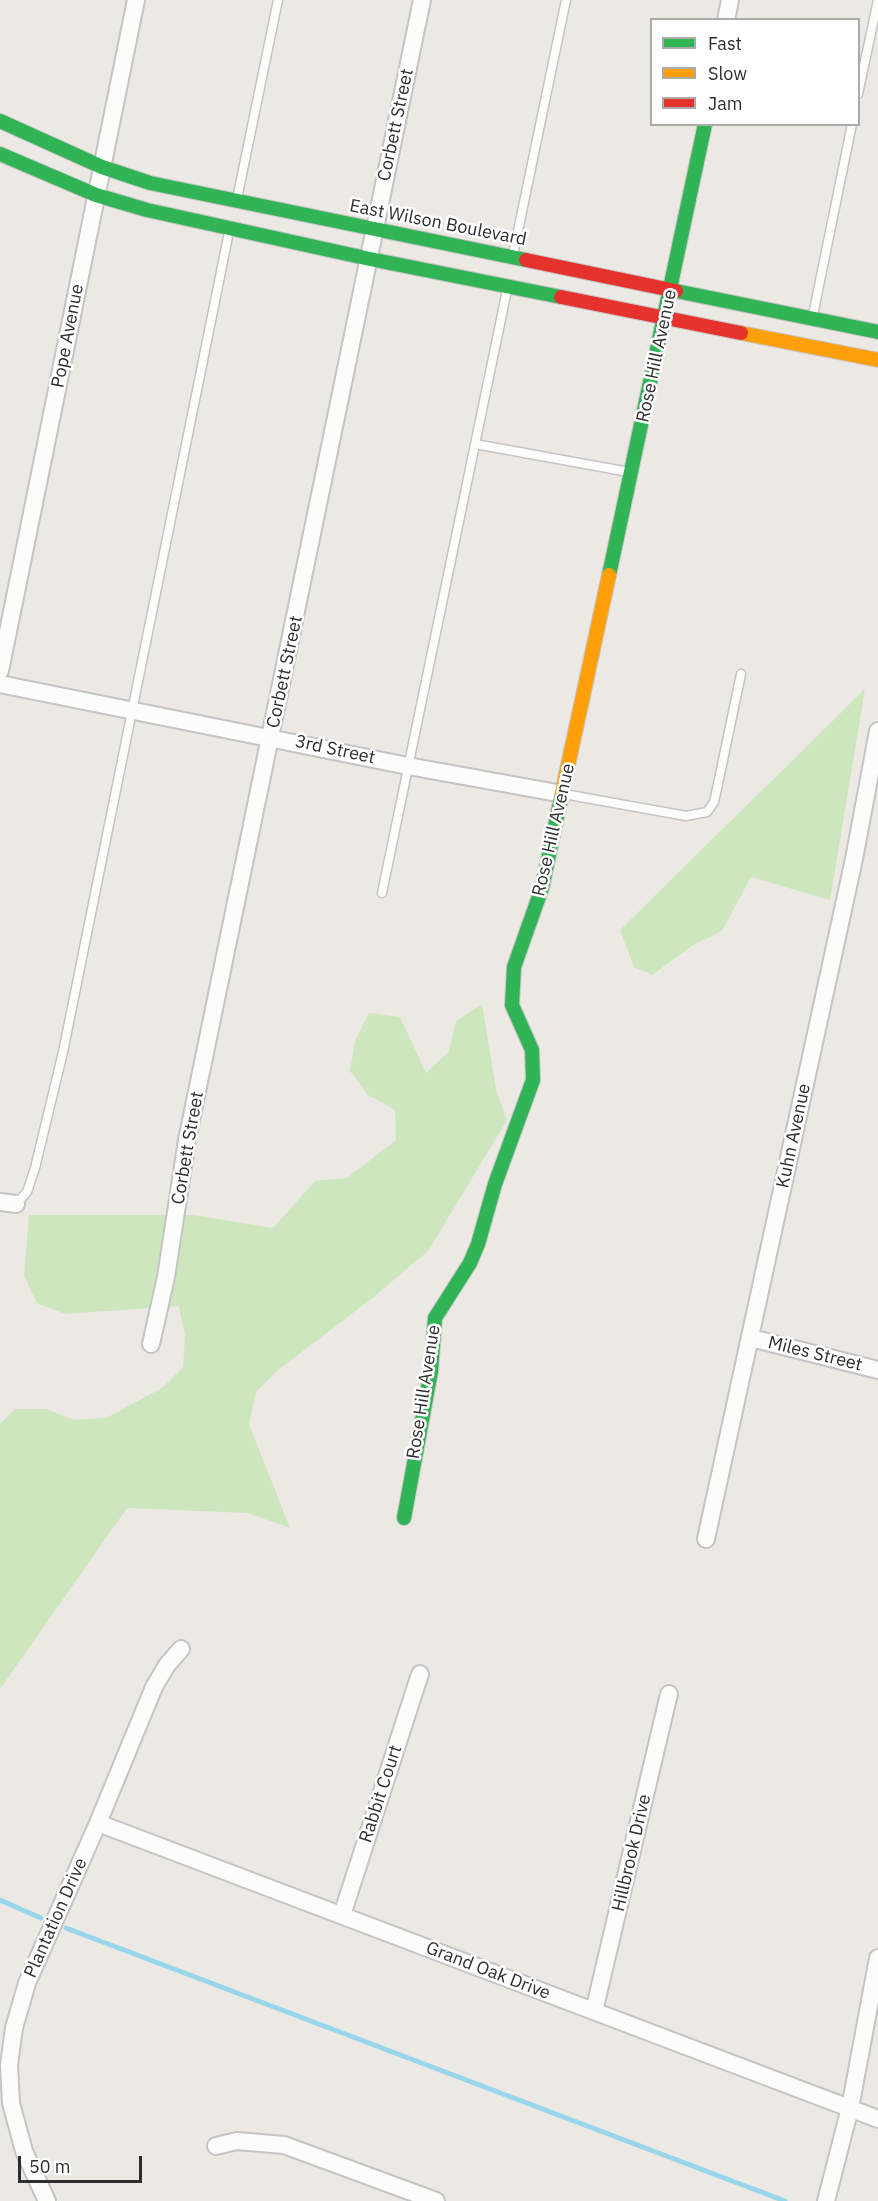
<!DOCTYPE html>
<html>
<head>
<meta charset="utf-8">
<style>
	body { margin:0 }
	#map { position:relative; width:878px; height:2201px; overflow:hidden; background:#ece8e4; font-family:"IBM Plex Sans",sans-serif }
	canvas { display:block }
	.legend { position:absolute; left:650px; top:18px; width:210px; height:108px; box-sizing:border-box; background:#fff; border:2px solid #ababab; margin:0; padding:8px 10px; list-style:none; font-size:18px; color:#2e2e2e }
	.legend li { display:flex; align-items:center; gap:12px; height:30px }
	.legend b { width:30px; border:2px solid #ababab }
	.scale { position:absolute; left:18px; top:2156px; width:124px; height:27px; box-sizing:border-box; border:3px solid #2e2e2e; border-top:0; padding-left:8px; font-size:18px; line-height:21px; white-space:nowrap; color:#2e2e2e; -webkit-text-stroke:4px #fff; paint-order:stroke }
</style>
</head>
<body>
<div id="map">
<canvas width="878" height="2201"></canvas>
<ul class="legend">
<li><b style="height:8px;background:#30b455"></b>Fast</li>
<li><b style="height:8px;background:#ff9f0a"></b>Slow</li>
<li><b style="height:8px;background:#e5322d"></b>Jam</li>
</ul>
<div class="scale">50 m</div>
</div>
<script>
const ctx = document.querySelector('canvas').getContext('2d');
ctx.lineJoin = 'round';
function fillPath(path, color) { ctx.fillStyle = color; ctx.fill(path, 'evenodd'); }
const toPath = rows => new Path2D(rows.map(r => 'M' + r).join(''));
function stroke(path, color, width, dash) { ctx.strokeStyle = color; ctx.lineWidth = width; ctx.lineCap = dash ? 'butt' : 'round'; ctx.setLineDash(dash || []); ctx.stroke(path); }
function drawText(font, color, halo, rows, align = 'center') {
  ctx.font = font + ' "IBM Plex Sans",sans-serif'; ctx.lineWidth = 5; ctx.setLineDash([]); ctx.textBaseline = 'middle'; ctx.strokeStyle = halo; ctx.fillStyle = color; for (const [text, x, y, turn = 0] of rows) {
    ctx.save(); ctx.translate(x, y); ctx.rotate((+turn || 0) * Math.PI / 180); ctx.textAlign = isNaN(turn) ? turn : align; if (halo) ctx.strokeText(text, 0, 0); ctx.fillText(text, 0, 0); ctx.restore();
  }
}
const green = toPath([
	[865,689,830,900,751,877,722,931,693,945,652,975,634,967,620,930],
	[482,1004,496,1090,507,1120,428,1251,370,1300,278,1370,256,1392,249,1424,290,1528,248,1513,127,1508,0,1689,0,1424,15,1409,46,1409,74,1420,106,1418,162,1388,183,1367,185,1336,179,1306,65,1314,37,1303,24,1276,29,1215,193,1215,273,1228,315,1181,347,1178,396,1140,395,1110,368,1095,350,1071,355,1041,369,1013,400,1017,426,1073,449,1051,456,1021]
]);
const stream = toPath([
	[0,1900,41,1918],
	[66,1928,785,2201]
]);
const lane = toPath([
	[858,94,878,0],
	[237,199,278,0],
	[513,255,566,0],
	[813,315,852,124],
	[475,444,629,472],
	[564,794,686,816,707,812,714,802,718,784,741,674],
	[382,893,507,290],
	[16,1204,27,1192,35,1168,63,1052,229,232]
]);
const street = toPath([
	[726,20,730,0],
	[0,671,136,0],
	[0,684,408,766,563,794],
	[0,1202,16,1204],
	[751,1338,878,1370],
	[151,1344,166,1277,187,1140,422,0],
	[706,1539,854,859,878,731],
	[98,1823,878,2119],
	[342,1915,420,1674],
	[594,2011,669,1694],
	[216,2146,237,2141,284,2145,436,2201],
	[47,2201,24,2151,11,2103,9,2065,14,2028,27,1983,98,1823,154,1687,167,1665,181,1649],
	[826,2201,850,2108,878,1958]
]);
const fast = toPath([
	[0,121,102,167,150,183,526,260],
	[0,154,96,195,147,210,370,259,561,297],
	[676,291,878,332],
	[609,575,705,124],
	[404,1518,431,1371,435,1318,470,1263,478,1244,495,1184,533,1080,532,1050,512,1005,514,967,542,888,562,793]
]);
const slow = toPath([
	[741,333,878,360],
	[562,793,609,575]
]);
const jam = toPath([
	[526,260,676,291],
	[561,297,741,333]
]);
const streetNames = [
	["Corbett Street",396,125,-78],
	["East Wilson Boulevard",438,223,11],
	["Pope Avenue",68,336,-79],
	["Rose Hill Avenue",657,356,-78],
	["Corbett Street",285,672,-78],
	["3rd Street",335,750,12],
	["Rose Hill Avenue",554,830,-77],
	["Kuhn Avenue",794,1136,-78],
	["Corbett Street",188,1148,-80],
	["Miles Street",815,1354,14],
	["Rose Hill Avenue",424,1392,-81],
	["Rabbit Court",381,1794,-72],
	["Hillbrook Drive",632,1853,-77],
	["Plantation Drive",56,1918,-66],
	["Grand Oak Drive",488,1971,21]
];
fillPath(green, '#cee6be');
stroke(stream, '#99d6ec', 5);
stroke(lane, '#c5c4c5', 11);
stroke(street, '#c5c4c5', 20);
stroke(fast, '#c5c4c5', 16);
stroke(slow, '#c5c4c5', 16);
stroke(jam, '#c5c4c5', 16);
stroke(lane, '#fcfcfb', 8);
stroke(street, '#fcfcfb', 16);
stroke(fast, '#30b455', 14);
stroke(slow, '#ff9f0a', 14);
stroke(jam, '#e5322d', 14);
drawText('18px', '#2e2e2e', '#fff', streetNames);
</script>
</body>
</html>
